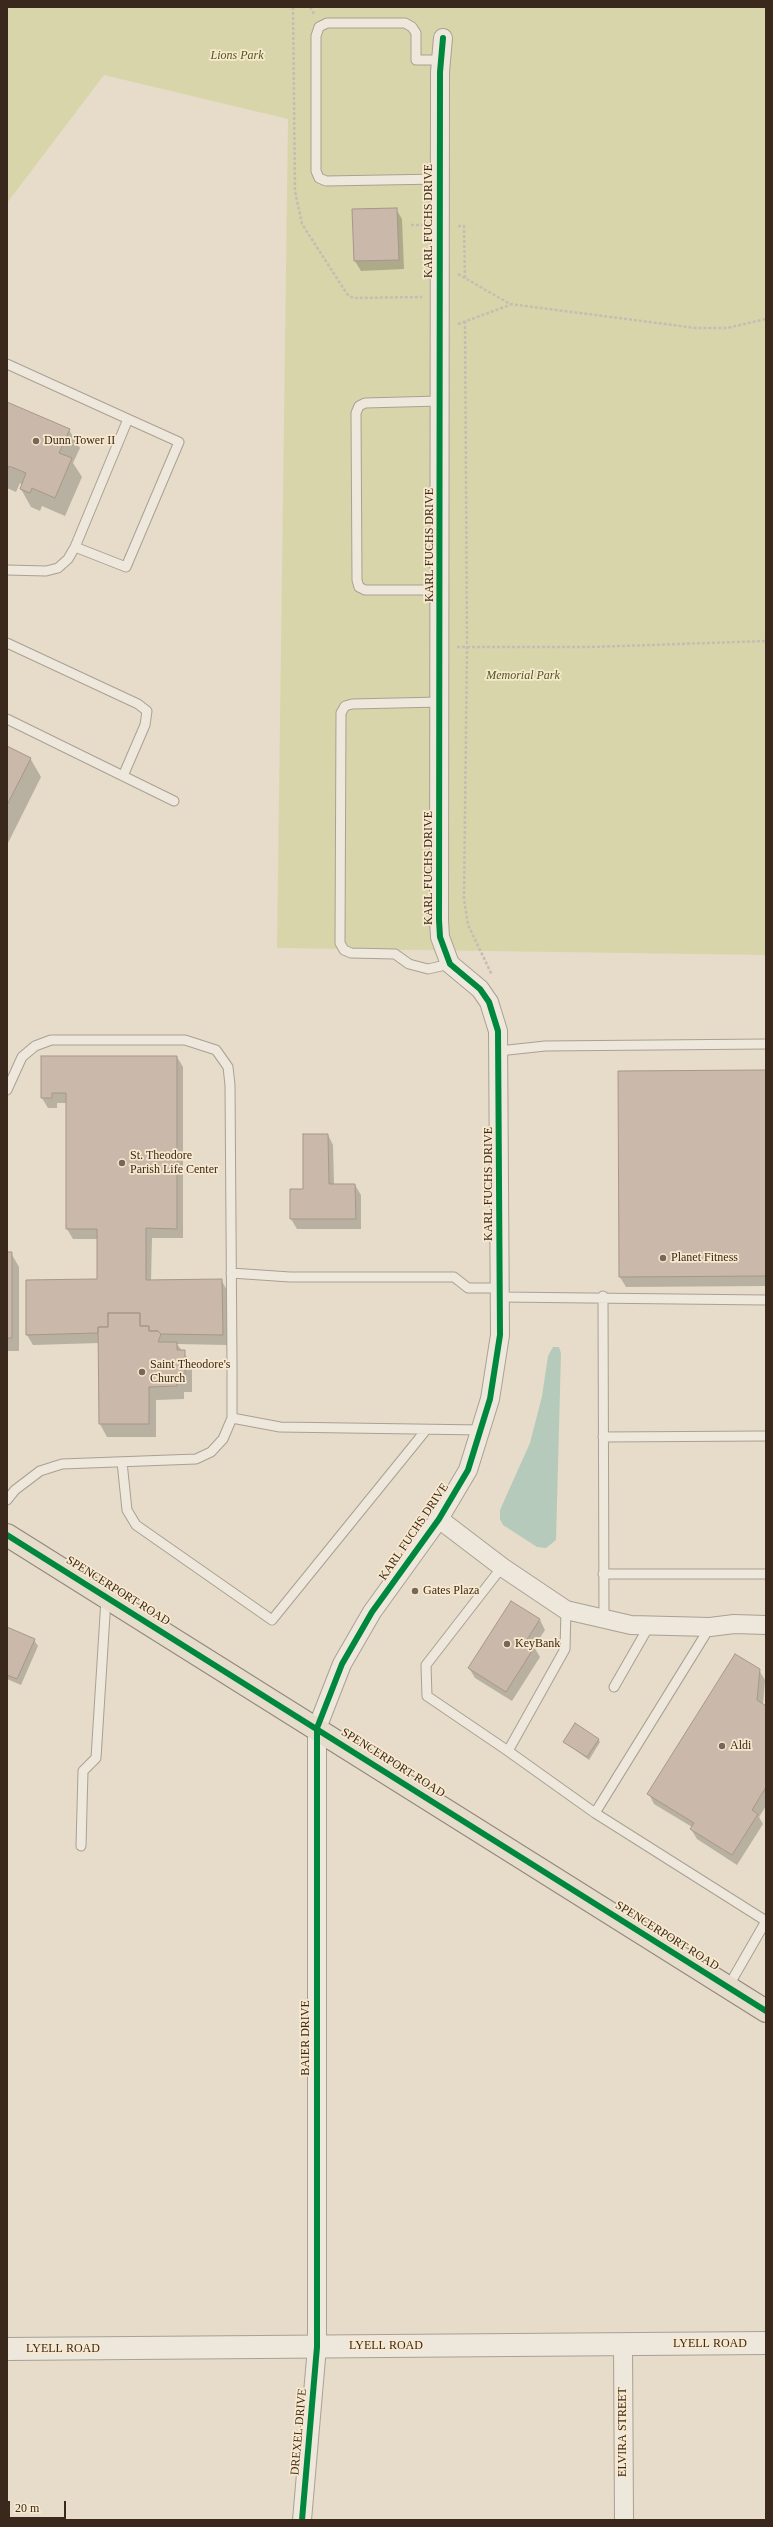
<!DOCTYPE html>
<html>
<head>
<meta charset="utf-8">
<style>
	body { margin:0 }
	#map { position:relative; width:773px; height:2527px; overflow:hidden; background:#e6dcc9; font-family:Georgia,serif }
	canvas { display:block }
	.frame { position:absolute; inset:0; border:8px solid #39281b; pointer-events:none }
	.scale { position:absolute; left:8px; top:2501px; width:58px; height:18px; box-sizing:border-box; border:2px solid #39281b; border-top:0; padding-left:5px; font-size:12px; line-height:14px; white-space:nowrap; color:#39281b; -webkit-text-stroke:3px #f8e9ce; paint-order:stroke }
</style>
</head>
<body>
<div id="map">
<canvas width="773" height="2527"></canvas>
<div class="frame"></div>
<div class="scale">20 m</div>
</div>
<script>
const ctx = document.querySelector('canvas').getContext('2d');
ctx.lineJoin = 'round';
function fillPath(path, color) { ctx.fillStyle = color; ctx.fill(path, 'evenodd'); }
const toPath = rows => new Path2D(rows.map(r => 'M' + r).join(''));
function stroke(path, color, width, dash) { ctx.strokeStyle = color; ctx.lineWidth = width; ctx.lineCap = dash ? 'butt' : 'round'; ctx.setLineDash(dash || []); ctx.stroke(path); }
function drawText(font, color, halo, rows, align = 'center') {
  ctx.font = font + ' Georgia,serif'; ctx.lineWidth = 3.5; ctx.setLineDash([]); ctx.textBaseline = 'middle'; ctx.strokeStyle = halo; ctx.fillStyle = color; for (const [text, x, y, turn = 0] of rows) {
    ctx.save(); ctx.translate(x, y); ctx.rotate((+turn || 0) * Math.PI / 180); ctx.textAlign = isNaN(turn) ? turn : align; if (halo) ctx.strokeText(text, 0, 0); ctx.fillText(text, 0, 0); ctx.restore();
  }
}
const green = toPath([
	[7,7,766,7,766,955,277,948,288,119,104,75,7,203]
]);
const water = toPath([
	[553,1347,559,1347,561,1353,556,1540,546,1548,537,1547,503,1525,500,1519,500,1510,530,1443,542,1396,548,1356]
]);
const shadow = toPath([
	[396,209,402,219,404,269,361,271,355,261],
	[7,403,69,430,80,448,73,463,82,477,65,516,42,506,40,511,31,507,21,489,22,485,20,483,16,492,7,488],
	[7,747,30,758,41,777,7,845],
	[42,1057,177,1057,183,1067,183,1238,152,1238,151,1281,221,1280,227,1290,228,1345,177,1344,192,1364,192,1392,184,1392,184,1399,156,1400,156,1437,107,1437,100,1424,99,1343,33,1345,27,1335,98,1280,98,1239,73,1239,67,1229,67,1103,57,1103,57,1108,48,1108,42,1098],
	[766,1071,766,1286,626,1287,620,1277],
	[328,1135,333,1145,334,1185,355,1185,361,1195,361,1229,297,1229,291,1219,291,1190,304,1190],
	[7,1253,11,1253,19,1267,19,1351,7,1351],
	[540,1620,545,1630,534,1647,540,1657,512,1701,475,1678,469,1668],
	[7,1628,34,1640,38,1646,21,1685,7,1679],
	[759,1670,765,1680,763,1705,766,1707,766,1806,759,1817,763,1824,737,1865,697,1839,691,1829,692,1827,654,1804,649,1794],
	[598,1739,600,1742,589,1760,564,1742]
]);
const building = toPath([
	[397,208,399,260,354,261,352,209,397,208],
	[7,402,70,429,59,453,72,458,55,498,32,488,30,493,20,489,26,473,9,466,7,471,7,402],
	[7,746,31,758,7,805,7,746],
	[41,1056,177,1056,177,1229,146,1228,146,1280,222,1279,223,1335,161,1334,158,1331,149,1331,149,1326,140,1326,140,1313,108,1313,108,1327,98,1327,98,1333,26,1335,26,1280,97,1279,97,1229,66,1229,66,1093,52,1093,52,1098,41,1098,41,1056],
	[766,1070,766,1276,619,1277,618,1071,766,1070],
	[303,1134,328,1134,329,1184,355,1184,356,1219,290,1219,290,1189,303,1189,303,1134],
	[7,1252,12,1252,12,1338,7,1338,7,1252],
	[108,1313,140,1313,140,1326,149,1326,149,1331,158,1331,161,1334,158,1342,177,1342,177,1350,185,1350,185,1379,177,1379,177,1386,149,1387,149,1424,99,1424,98,1327,108,1327,108,1313],
	[511,1601,540,1619,526,1641,535,1646,506,1692,468,1668,511,1601],
	[7,1627,35,1639,17,1679,7,1675,7,1627],
	[735,1654,760,1669,757,1700,766,1706,766,1787,752,1810,758,1814,732,1855,690,1829,694,1823,647,1794,735,1654],
	[575,1723,599,1739,587,1757,563,1742,575,1723]
]);
const path = toPath([
	[293,7,295,191,302,224,347,294,353,298,422,297],
	[310,7,314,14],
	[411,225,422,225],
	[458,226,464,226,465,278],
	[458,274,510,304,696,328,727,328,766,319],
	[465,321,467,647,464,899,468,925,492,975],
	[458,324,510,305],
	[457,647,591,647,766,641]
]);
const service = toPath([
	[440,179,326,181,319,178,316,171,316,36,319,27,327,23,405,23,412,27,416,33,416,60,441,60],
	[7,364,128,419,75,547,68,559,58,568,46,571,7,570],
	[440,401,365,403,359,406,356,413,357,580,359,587,365,590,441,590],
	[75,547,126,567,179,442,128,419],
	[7,643,138,704,147,711,145,725,123,776],
	[441,702,352,704,345,706,341,713,340,943,344,950,351,953,395,954,409,964,428,969,450,964],
	[7,719,174,801],
	[499,1051,545,1046,766,1044],
	[7,1090,22,1057,35,1046,51,1040,185,1040,216,1050,228,1067,230,1085,232,1365,232,1418,223,1439,211,1452,196,1459,62,1464,40,1471,15,1490,7,1500],
	[231,1273,290,1277,454,1277,468,1288,501,1288],
	[603,1296,604,1619],
	[501,1297,766,1300],
	[232,1418,280,1427,482,1430],
	[603,1437,766,1436],
	[122,1462,127,1510,136,1525,272,1620,426,1430],
	[502,1567,426,1665,427,1696,508,1751,565,1649,566,1610],
	[603,1574,766,1574],
	[710,1627,595,1813,766,1921],
	[614,1687,649,1626],
	[508,1751,595,1813],
	[81,1846,83,1771,96,1758,106,1599],
	[728,1987,766,1921]
]);
const minor = toPath([
	[439,1519,502,1567,566,1610,631,1625,710,1627,734,1624,766,1625],
	[623,2344,624,2520],
	[302,2520,317,2347,317,1728,342,1664,372,1612,439,1519,468,1470,490,1399,500,1335,498,1031,489,1002,480,989,450,964,440,937,439,920,440,72,443,38]
]);
const tertiary = toPath([
	[7,2349,766,2343]
]);
const primary = toPath([
	[7,1535,766,2011]
]);
const cycleway = toPath([
	[7,1535,766,2011],
	[302,2520,317,2347,317,1728,342,1664,372,1612,439,1519,468,1470,490,1399,500,1335,498,1031,489,1002,480,989,450,964,440,937,439,920,440,72,443,38]
]);
const markers = [
	[36,441,4,"#766758"],
	[122,1163,4,"#766758"],
	[663,1258,4,"#766758"],
	[142,1372,4,"#766758"],
	[415,1591,4,"#766758"],
	[507,1644,4,"#766758"],
	[722,1746,4,"#766758"]
];
const parkNames = [
	["Lions Park",237,56],
	["Memorial Park",523,676]
];
const streetNames = [
	["KARL FUCHS DRIVE",429,221,-90],
	["KARL FUCHS DRIVE",430,545,-90],
	["KARL FUCHS DRIVE",429,868,-90],
	["KARL FUCHS DRIVE",489,1184,-90],
	["KARL FUCHS DRIVE",414,1532,-56],
	["SPENCERPORT ROAD",118,1591,32],
	["SPENCERPORT ROAD",393,1763,32],
	["SPENCERPORT ROAD",667,1936,32],
	["BAIER DRIVE",306,2038,-90],
	["LYELL ROAD",710,2344],
	["LYELL ROAD",386,2346],
	["LYELL ROAD",63,2349],
	["DREXEL DRIVE",299,2432,-85],
	["ELVIRA STREET",623,2432,-90]
];
const poiNames = [
	["Dunn Tower II",44,441],
	["St. Theodore",130,1156],
	["Parish Life Center",130,1170],
	["Planet Fitness",671,1258],
	["Saint Theodore's",150,1365],
	["Church",150,1379],
	["Gates Plaza",423,1591],
	["KeyBank",515,1644],
	["Aldi",730,1746]
];
fillPath(green, '#d8d5aa');
fillPath(water, '#b6cabc');
fillPath(shadow, '#0003');
fillPath(building, '#cab9aa');
stroke(building, '#a69789', 1);
stroke(service, '#aaa093', 11);
stroke(minor, '#aaa093', 20);
stroke(tertiary, '#aaa093', 24);
stroke(primary, '#90867a', 24);
stroke(path, '#c5bdb3', 2.5, [3, 2]);
stroke(service, '#ede7dc', 9);
stroke(minor, '#ede7dc', 18);
stroke(tertiary, '#ede7dc', 22);
stroke(primary, '#e5dccc', 22);
stroke(cycleway, '#00873e', 6);
for (const [x, y, r, color] of markers) { const dot = new Path2D(); dot.arc(x, y, r, 0, 2 * Math.PI); ctx.fillStyle = color; ctx.fill(dot); stroke(dot, '#f8e9ce', 1.5); }
drawText('italic 12px', '#4d581f', '#f8e9ce', parkNames);
drawText('12px', '#39281b', '#f8e9ce', streetNames);
drawText('12px', '#39281b', '#f8e9ce', poiNames, 'left');
</script>
</body>
</html>
